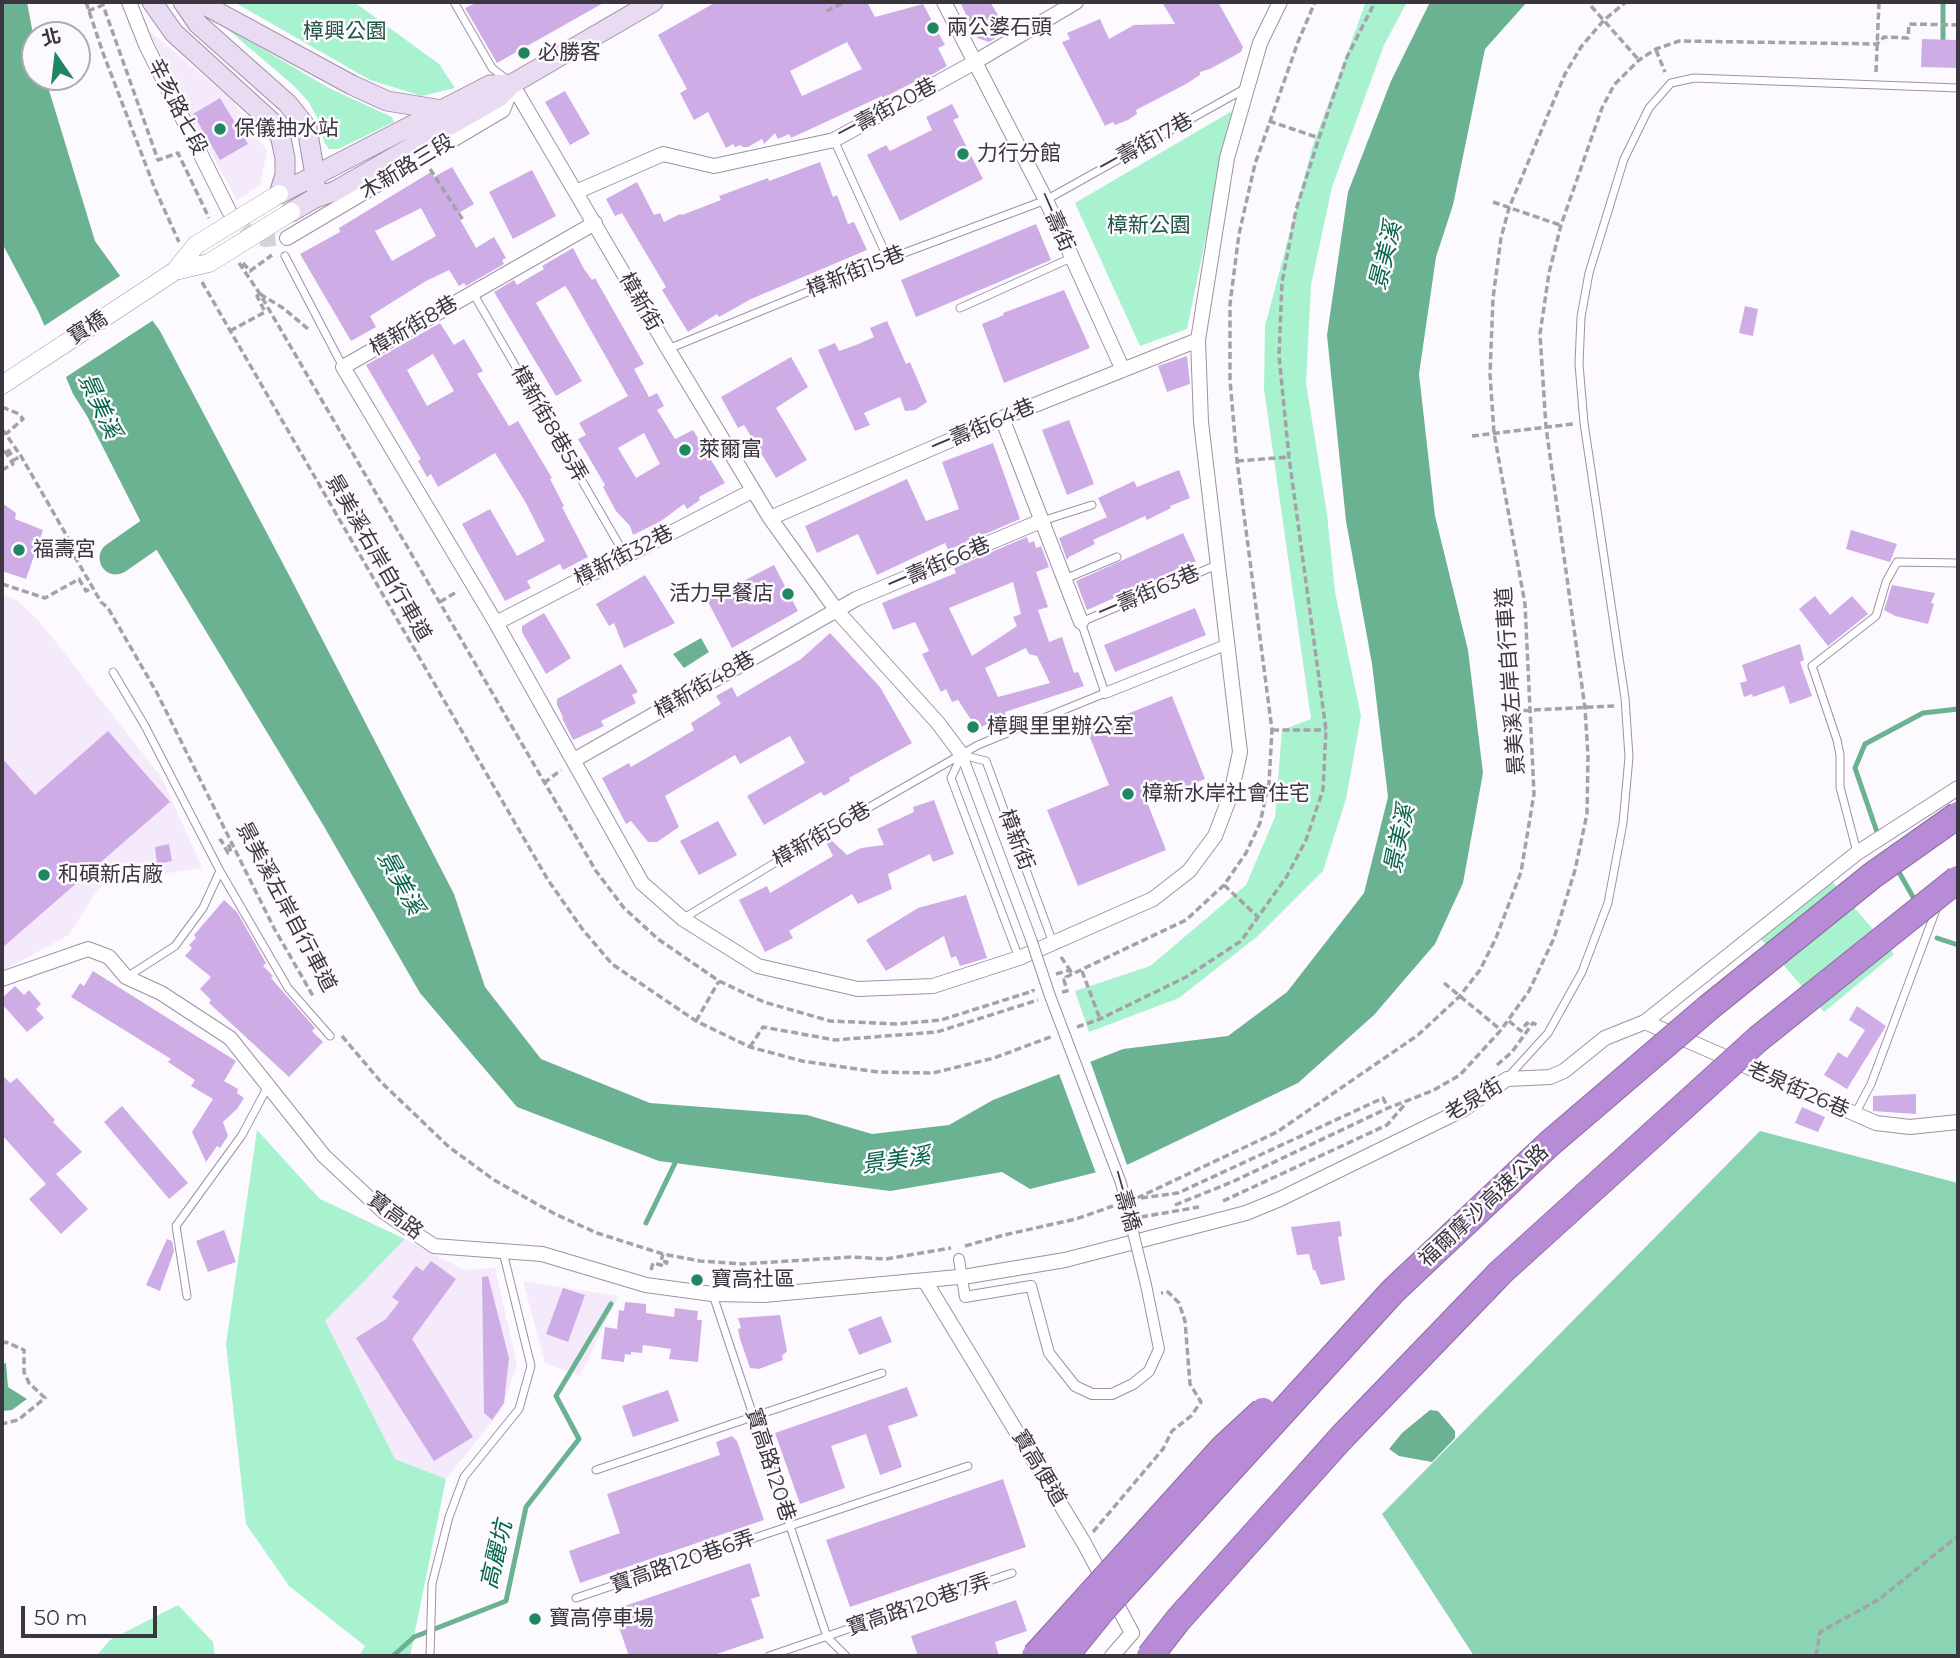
<!DOCTYPE html>
<html>
<head>
<meta charset="utf-8">
<style>
	body { margin:0 }
	#map { position:relative; width:1960px; height:1658px; overflow:hidden; background:#fdfaff; font-family:Montserrat,"Noto Sans TC",sans-serif }
	canvas { display:block }
	.frame { position:absolute; inset:0; border:4px solid #3b353f; pointer-events:none }
	.north { position:absolute; left:21px; top:21px; width:70px; height:70px; box-sizing:border-box; background:#fdfaff; border:2px solid #afabb2; border-radius:50%; rotate:346deg; font-size:19px; font-weight:700; line-height:28px; text-align:center; color:#3b353f }
	.north::after { content:''; display:block; margin:auto; width:24px; height:32px; background:#1f8662; clip-path:polygon(50% 0,100% 100%,50% 72%,0 100%) }
	.scale { position:absolute; left:21px; top:1606px; width:136px; height:32px; box-sizing:border-box; border:4px solid #3b353f; border-top:0; padding-left:9px; font-size:21px; line-height:24px; white-space:nowrap; color:#3b353f; -webkit-text-stroke:5px #fdfaff; paint-order:stroke }
</style>
</head>
<body>
<div id="map">
<canvas width="1960" height="1658"></canvas>
<div class="frame"></div>
<div class="north">北</div>
<div class="scale">50 m</div>
</div>
<script>
const ctx = document.querySelector('canvas').getContext('2d');
ctx.lineJoin = 'round';
function fillPath(path, color) { ctx.fillStyle = color; ctx.fill(path, 'evenodd'); }
const toPath = rows => new Path2D(rows.map(r => 'M' + r).join(''));
function stroke(path, color, width, dash) { ctx.strokeStyle = color; ctx.lineWidth = width; ctx.lineCap = dash ? 'butt' : 'round'; ctx.setLineDash(dash || []); ctx.stroke(path); }
function drawText(font, color, halo, rows, align = 'center') {
  ctx.font = font + ' Montserrat,"Noto Sans TC",sans-serif'; ctx.lineWidth = 5; ctx.setLineDash([]); ctx.textBaseline = 'middle'; ctx.strokeStyle = halo; ctx.fillStyle = color; for (const [text, x, y, turn = 0] of rows) {
    ctx.save(); ctx.translate(x, y); ctx.rotate((+turn || 0) * Math.PI / 180); ctx.textAlign = isNaN(turn) ? turn : align; if (halo) ctx.strokeText(text, 0, 0); ctx.fillText(text, 0, 0); ctx.restore();
  }
}
const built = toPath([
	[148,30,231,99,267,151,260,185,237,200,164,67],
	[2,594,18,601,40,622,162,778,202,868,142,877,132,862,116,870,95,894,69,935,2,971],
	[405,1239,464,1270,495,1268,517,1365,502,1409,446,1479,395,1459,324,1321],
	[523,1281,618,1296,580,1376,545,1363]
]);
const green = toPath([
	[234,2,354,2,439,64,455,88,422,96,370,80],
	[1366,2,1407,2,1384,45,1332,187,1311,285,1306,383,1327,514,1335,592,1361,716,1346,799,1323,871,1258,936,1179,998,1089,1032,1075,991,1150,966,1246,885,1275,817,1282,730,1311,719,1264,389,1265,326,1313,145],
	[225,27,329,88,392,117,394,122,338,149,329,149,324,142,319,121,308,101,293,85],
	[1232,111,1187,329,1140,346,1075,203],
	[1830,879,1894,954,1824,1012,1760,938],
	[257,1130,320,1199,405,1239,325,1321,395,1459,446,1479,410,1656,359,1656,365,1646,289,1586,246,1524,226,1344],
	[178,1605,213,1642,215,1656,96,1656,110,1640]
]);
const forest = toPath([
	[1760,1131,1958,1183,1958,1656,1474,1656,1382,1514]
]);
const water = toPath([
	[2,2,27,2,35,45,35,77,45,77,95,241,160,331,289,575,454,894,485,987,541,1059,650,1103,807,1115,872,1134,949,1125,993,1100,1123,1049,1228,1036,1287,992,1364,893,1388,797,1372,664,1346,521,1327,335,1348,192,1391,81,1430,2,1527,2,1485,49,1453,205,1436,257,1419,374,1435,516,1468,650,1483,773,1463,883,1435,944,1374,1015,1298,1083,1129,1164,1030,1189,1002,1172,890,1191,659,1161,517,1107,420,993,322,823,147,534,87,416,73,394,39,313,2,243],
	[701,638,709,652,684,668,673,654],
	[6,1363,8,1387,27,1399,12,1410,2,1411,2,1364],
	[1430,1410,1438,1411,1455,1431,1455,1438,1432,1462,1399,1456,1389,1449,1402,1433]
]);
const pier = toPath([
	[123,274,155,319,63,379,41,328],
	[1089,1058,1128,1168,1097,1176,1058,1071]
]);
const stream = toPath([
	[1943,39,1943,4],
	[1877,832,1855,768,1865,744,1923,713,1958,709],
	[1896,867,1917,904],
	[1937,938,1958,945],
	[646,1223,677,1159],
	[393,1656,414,1637,506,1601,526,1507,579,1439,556,1396,611,1304]
]);
const river = toPath([
	[116,558,182,512]
]);
const building = toPath([
	[478,2,605,2,497,63,465,8],
	[716,2,867,2,875,17,923,4,945,45,938,48,947,66,919,82,918,80,883,98,882,96,791,138,789,134,778,139,775,133,764,144,762,139,748,147,742,147,741,145,735,147,733,144,726,148,708,112,694,120,680,93,687,89,658,35],
	[847,42,862,69,802,96,790,71],
	[960,2,990,2,1008,31,989,42,977,38],
	[1162,2,1218,2,1243,47,1241,52,1210,69,1200,72,1200,75,1186,84,1136,110,1137,114,1128,120,1115,125,1113,122,1105,126,1062,42,1070,39,1067,33,1100,19,1109,39,1134,25,1175,24],
	[1922,39,1958,40,1958,68,1921,67],
	[565,91,590,134,570,145,545,102],
	[220,98,248,144,220,160,193,114],
	[952,104,959,117,953,120,983,179,900,221,867,155,886,145,890,151,932,130,926,117],
	[820,162,833,197,837,195,848,224,854,222,867,250,751,299,719,317,717,314,688,332,662,290,666,287,622,213,615,216,606,199,637,182,654,215,660,213,664,222,680,214,682,215,721,200,719,196,768,178,769,181],
	[452,167,474,204,457,214,476,248,494,237,506,258,502,260,504,264,466,286,464,283,459,286,449,270,426,281,370,316,376,327,351,341,300,254,340,232,339,228,431,172,434,177],
	[421,208,436,236,392,261,375,231],
	[532,170,556,216,513,239,489,192],
	[1036,224,1051,260,916,317,901,280],
	[573,248,584,269,592,280,595,278,644,364,634,369,649,397,657,393,664,406,657,410,675,439,693,430,725,483,699,497,700,500,687,509,684,504,661,521,633,535,630,526,616,511,603,487,605,485,578,439,586,435,579,423,628,396,568,290,565,286,536,303,582,381,556,396,494,292,514,280,517,285,544,269,542,266],
	[644,433,660,464,636,478,618,448],
	[1064,290,1090,348,1004,383,982,324,1004,315,1003,313],
	[1745,306,1758,309,1753,336,1739,333],
	[887,321,906,364,910,362,927,402,915,410,905,411,900,397,864,413,870,425,855,431,818,350,835,343,839,351,856,345,874,337,870,328],
	[440,323,454,345,464,339,483,371,477,374,509,426,518,421,552,478,550,479,564,506,562,507,588,557,563,570,560,564,527,581,531,588,505,601,462,524,490,509,517,556,545,541,526,503,495,453,438,487,431,474,427,477,418,461,421,459,366,365],
	[433,354,454,391,427,406,407,370],
	[1187,356,1190,384,1167,392,1158,366],
	[791,357,808,387,776,408,807,460,776,478,744,425,738,428,721,397],
	[1069,420,1094,484,1067,495,1042,430],
	[993,443,1020,519,948,550,945,543,877,575,858,534,817,553,805,526,907,479,926,521,959,509,942,462],
	[1179,470,1190,498,1170,506,1171,508,1147,520,1145,516,1093,540,1095,544,1069,557,1067,560,1059,538,1107,517,1098,498,1134,481,1137,487],
	[2,503,16,513,15,519,43,530,26,579,2,571],
	[1851,530,1897,544,1890,562,1846,549],
	[1183,533,1196,562,1087,610,1076,581],
	[1027,537,1029,543,1034,541,1036,548,1041,546,1049,567,1036,572,1048,607,1038,610,1049,642,1062,637,1074,673,1078,672,1084,686,1005,712,1006,715,977,729,958,700,952,702,946,689,941,692,922,654,929,651,915,622,893,630,882,603,956,573,954,568],
	[1013,582,1021,614,1013,617,1017,626,972,656,949,608],
	[1026,648,1029,654,1037,656,1050,683,998,697,985,668],
	[774,565,798,611,732,648,707,600],
	[645,575,675,623,624,648,614,623,609,626,596,604],
	[1892,585,1935,593,1931,603,1934,604,1928,624,1895,616,1884,610],
	[1815,596,1830,615,1852,596,1868,614,1828,646,1799,609],
	[1195,608,1206,635,1115,672,1104,645],
	[544,613,571,658,546,674,522,632,522,626],
	[830,633,880,687,912,743,849,778,850,781,824,796,821,792,764,825,747,796,805,763,790,736,740,764,735,755,665,796,679,827,657,842,648,842,631,821,626,824,602,778,629,763,631,767,694,730,691,723,721,704,716,696,732,687,737,697,801,659],
	[1800,644,1804,660,1800,662,1812,696,1790,704,1784,686,1753,697,1752,694,1744,697,1740,683,1747,681,1742,665],
	[621,664,638,692,632,695,636,703,601,721,604,726,573,740,562,718,563,717,557,705,557,699],
	[1172,696,1205,779,1147,802,1166,850,1078,886,1047,810,1109,785,1087,730],
	[108,731,170,802,2,948,2,758,35,795],
	[934,800,954,854,933,862,930,854,888,874,892,889,858,904,852,894,789,931,793,938,765,952,739,900,767,886,770,893,833,856,825,840,829,838,847,855,861,848,884,845,877,829,914,812,913,807],
	[718,821,737,855,699,875,680,841],
	[169,844,172,861,157,864,155,847],
	[966,895,987,958,960,966,956,956,951,958,944,936,886,971,866,940,918,908],
	[224,900,237,912,266,963,263,966,273,976,271,978,315,1028,312,1031,323,1042,289,1077,209,1003,211,1000,200,989,211,977,185,956,192,948,189,945,196,938,194,935],
	[93,971,236,1061,224,1081,238,1089,237,1093,244,1098,237,1109,223,1122,228,1136,220,1148,217,1146,206,1162,192,1132,213,1099,191,1086,195,1080,168,1062,171,1059,71,997,80,983,84,986],
	[15,986,24,995,29,990,41,1004,36,1009,44,1018,27,1032,2,1004,2,998],
	[1857,1006,1886,1026,1847,1089,1824,1075,1838,1052,1847,1058,1865,1030,1849,1020],
	[2,1075,10,1083,17,1078,55,1120,53,1122,82,1152,56,1174,88,1209,61,1234,29,1199,46,1184,2,1135],
	[1916,1094,1916,1114,1873,1111,1873,1096],
	[122,1106,188,1183,169,1199,104,1122],
	[1802,1107,1825,1117,1818,1132,1795,1123],
	[1340,1221,1342,1236,1338,1237,1345,1280,1321,1285,1315,1270,1313,1270,1309,1254,1297,1255,1291,1227],
	[224,1230,236,1262,208,1272,196,1241],
	[167,1239,172,1241,174,1251,160,1291,146,1285],
	[431,1261,456,1279,412,1339,473,1437,434,1461,356,1338,386,1319,399,1302,392,1297,416,1266,423,1271],
	[488,1276,509,1358,504,1403,492,1420,484,1413,482,1277],
	[563,1288,585,1295,568,1342,546,1334],
	[625,1302,646,1304,646,1313,674,1317,675,1308,698,1311,697,1320,702,1320,698,1362,669,1359,671,1349,643,1345,642,1353,631,1352,631,1355,625,1354,624,1362,601,1359,605,1327,617,1329,619,1310,624,1311],
	[780,1315,787,1351,782,1356,783,1360,759,1369,750,1368,740,1339,738,1329,741,1328,738,1318],
	[881,1316,892,1342,859,1355,848,1329],
	[907,1387,918,1416,888,1426,902,1467,880,1475,866,1434,831,1446,845,1488,800,1504,775,1433],
	[668,1390,679,1421,633,1437,622,1406],
	[732,1436,737,1441,764,1520,580,1583,569,1551,620,1533,607,1494,720,1455,716,1442],
	[1003,1479,1026,1547,850,1607,826,1540],
	[750,1563,760,1596,751,1599,764,1638,711,1656,629,1656,613,1610],
	[1016,1600,1027,1631,995,1642,999,1656,918,1656,911,1636]
]);
const minorTunnel = toPath([
	[230,212,247,230,257,237,265,240,287,238]
]);
const path = toPath([
	[86,2,103,53,155,189,179,242],
	[1591,6,1638,59],
	[88,11,103,5,158,160,178,153,209,218],
	[826,11,846,2],
	[1656,50,1665,72],
	[1876,72,1879,2],
	[1269,121,1319,138],
	[430,169,463,220],
	[1493,202,1560,225],
	[239,263,260,294,596,871,624,908,658,939,719,981,764,1002,830,1021,897,1024,941,1020,1033,991,1033,989],
	[243,263,250,271,272,255],
	[202,282,548,880,583,930,612,964,696,1021,750,1047,802,1061,878,1072,933,1073,994,1058,1053,1036],
	[260,294,283,308,308,329],
	[230,331,265,312,257,296,260,294],
	[2,407,19,414,23,419,6,434],
	[2,429,21,456,72,545,75,557,101,602,108,608,157,693,274,928,313,996],
	[1472,436,1573,424],
	[8,449,14,460,21,456],
	[1237,461,1289,457],
	[2,470,13,464,5,451,8,449],
	[2,584,45,598,79,579,86,591,90,589],
	[440,602,458,591],
	[1513,711,1614,706],
	[1272,730,1326,730],
	[544,783,561,770],
	[219,841,221,840,228,853,231,852,228,843],
	[1224,885,1258,917],
	[1061,957,1070,970],
	[1082,971,1100,1019],
	[1056,974,1070,970,1072,975],
	[1444,983,1501,1030],
	[1062,992,1067,991,1064,980,1066,980,1066,977,1186,920,1224,885,1246,853,1260,823,1269,783,1272,730,1237,461,1230,380,1230,304,1239,234,1255,164,1298,42,1315,2],
	[696,1021,719,981],
	[1509,1021,1521,1031,1527,1023,1530,1026],
	[1077,1027,1100,1019,1186,977,1241,941,1287,876,1306,840,1323,790,1326,730,1289,457,1279,356,1282,282,1296,210,1319,138,1347,57,1375,2],
	[342,1036,381,1082,449,1147,494,1180,555,1214,597,1233,663,1254,700,1261,742,1264,852,1257,886,1259,951,1248],
	[750,1047,763,1027,835,1040,937,1032,1038,1000],
	[1497,1065,1512,1052,1533,1023,1539,1026],
	[1137,1198,1277,1132,1418,1035,1459,997,1480,970,1496,938,1521,872,1534,794,1525,604,1494,433,1490,374,1493,298,1501,238,1509,208,1565,74,1581,47,1604,20,1626,2],
	[1141,1198,1178,1193,1383,1098,1388,1108],
	[1223,1201,1387,1125,1406,1103],
	[1175,1205,1232,1182,1388,1108,1432,1091,1460,1075,1501,1030,1529,991,1554,938,1575,870,1587,814,1588,756,1585,708,1546,427,1540,334,1549,273,1561,225,1602,108,1614,85,1639,60,1656,49,1679,41,1877,44,1884,37,1908,38,1909,24,1958,25],
	[1141,1217,1199,1207],
	[965,1246,1004,1235,1076,1219,1113,1206],
	[651,1270,653,1263,665,1266,667,1262,661,1261,663,1254],
	[2,1344,6,1342,24,1350,24,1372,29,1383,45,1398,18,1420,2,1424],
	[1093,1532,1163,1449,1172,1431,1191,1416,1201,1402,1190,1384,1185,1321,1179,1303,1168,1292,1161,1293],
	[1816,1656,1820,1632,1878,1600,1958,1536]
]);
const service = toPath([
	[454,2,492,68,506,79],
	[834,140,888,259],
	[285,256,343,367],
	[473,293,625,555],
	[960,308,1071,258],
	[668,349,888,259,1046,200,1246,88],
	[1042,521,1092,505],
	[1065,579,1117,557],
	[113,672,145,726,220,871,203,908,175,946,127,977],
	[962,755,986,761,1053,943],
	[962,755,951,778,1019,958],
	[1857,852,1840,787,1840,755,1837,740,1812,666,1876,616,1886,582,1897,562,1958,563],
	[220,871,288,988,330,1036],
	[684,918,819,836,978,745,1105,693,1081,622,1217,565],
	[1508,1077,1548,1033,1582,972,1608,903,1623,823,1629,757,1625,698,1584,423,1579,364,1581,317,1589,273,1624,159,1649,108,1671,83,1694,78,1958,88],
	[1855,1114,1871,1084,1937,907],
	[713,1295,827,1637,846,1656],
	[187,1296,176,1226,242,1135,268,1086],
	[596,1470,882,1373],
	[576,1598,968,1466],
	[430,1656,432,1584,449,1517,464,1477,519,1409,531,1366,503,1252],
	[769,1656,1012,1573]
]);
const pedestrian = toPath([
	[1105,693,1228,644],
	[962,755,1031,939],
	[959,1259,965,1297,1031,1286,1049,1353,1075,1386,1092,1394,1112,1394,1133,1384,1149,1371,1159,1349,1146,1285]
]);
const minor = toPath([
	[129,2,146,45,229,211],
	[944,2,1046,200,1123,370],
	[512,84,668,349,770,518,837,611,938,723,962,755],
	[576,192,663,154,714,166,834,140,975,62,1076,2],
	[595,223,343,367,496,623,642,883,683,919,758,966,858,989,933,986,1019,958,1153,899,1189,871,1215,836,1231,794,1240,752,1201,422,1198,340,1227,158,1260,43,1280,2],
	[287,238,503,110,511,89],
	[1002,418,1081,622],
	[770,518,1002,418,1198,340],
	[496,623,752,491],
	[574,760,856,599,1041,521],
	[2,979,88,949,109,957,126,977,161,993,230,1038,324,1156,384,1212,434,1246,542,1254,646,1285,712,1294,764,1295,969,1276,1065,1260,1246,1213,1280,1199,1464,1109,1507,1079,1550,1077,1564,1071,1605,1038,1645,1022,1857,853,1958,788],
	[1645,1022,1876,1123,1910,1127,1958,1122],
	[925,1281,1084,1543,1132,1633,1112,1656]
]);
const tertiary = toPath([
	[2,385,175,271]
]);
const secondary = toPath([
	[152,2,174,33,274,124,281,139,285,158,285,175,279,194],
	[183,2,198,24,288,104,307,128,315,175,315,186],
	[199,2,352,85,387,101,442,110],
	[279,194,490,85,512,84],
	[291,212,315,198,335,191,499,97,512,84,653,2]
]);
const pedestrianBridge = toPath([
	[1031,939,1050,996,1121,1183,1146,1285]
]);
const tertiaryBridge = toPath([
	[175,271,209,263,291,212],
	[175,271,196,245,279,194]
]);
const motorwayBridge = toPath([
	[1035,1656,1224,1447,1263,1411],
	[1065,1656,1104,1608,1393,1291,1549,1144,1708,1008,1873,875,1958,815],
	[1150,1656,1178,1620,1342,1437,1501,1272,1758,1039,1958,879]
]);
const markers = [
	[933,28,7,"#1f8662"],
	[524,53,7,"#1f8662"],
	[220,129,7,"#1f8662"],
	[963,154,7,"#1f8662"],
	[685,450,7,"#1f8662"],
	[19,550,7,"#1f8662"],
	[788,594,7,"#1f8662"],
	[973,727,7,"#1f8662"],
	[1128,794,7,"#1f8662"],
	[44,875,7,"#1f8662"],
	[697,1280,7,"#1f8662"],
	[535,1619,7,"#1f8662"]
];
const poiNames = [
	["兩公婆石頭",947,28],
	["必勝客",538,53],
	["保儀抽水站",234,129],
	["力行分館",977,154],
	["萊爾富",699,450],
	["福壽宮",33,550],
	["活力早餐店",774,594,"right"],
	["樟興里里辦公室",987,727],
	["樟新水岸社會住宅",1142,794],
	["和碩新店廠",58,875],
	["寶高社區",711,1280],
	["寶高停車場",549,1619]
];
const parkNames = [
	["樟興公園",345,32],
	["樟新公園",1149,226]
];
const streetNames = [
	["辛亥路七段",177,107,63],
	["一壽街20巷",887,110,-28],
	["一壽街17巷",1146,144,-29],
	["木新路三段",407,167,-31],
	["一壽街",1055,222,66],
	["樟新街15巷",856,272,-22],
	["樟新街",640,302,60],
	["樟新街8巷",414,326,-30],
	["寶橋",88,328,-33],
	["樟新街8巷5弄",549,424,60],
	["一壽街64巷",983,427,-23],
	["樟新街32巷",624,556,-27],
	["景美溪右岸自行車道",378,558,60],
	["一壽街66巷",939,565,-23],
	["一壽街63巷",1149,593,-23],
	["景美溪左岸自行車道",1511,681,-94],
	["樟新街48巷",705,685,-30],
	["樟新街56巷",822,835,-30],
	["樟新街",1016,840,69],
	["景美溪左岸自行車道",286,907,62],
	["老泉街26巷",1798,1090,24],
	["老泉街",1474,1100,-31],
	["一壽橋",1124,1201,74],
	["福爾摩沙高速公路",1484,1206,-43],
	["寶高路",395,1216,37],
	["寶高路120巷",770,1465,72],
	["寶高便道",1039,1468,59],
	["寶高路120巷6弄",683,1562,-19],
	["寶高路120巷7弄",919,1605,-19]
];
const waterNames = [
	["景美溪",1386,256,-76],
	["景美溪",99,406,65],
	["景美溪",1400,839,-78],
	["景美溪",400,883,61],
	["景美溪",896,1161,-8],
	["高麗坑",497,1555,-77]
];
fillPath(built, '#f4eafc');
fillPath(green, '#a8f2d0');
fillPath(forest, '#8bd4b3');
fillPath(water, '#6ab292');
fillPath(pier, '#fdfaff');
stroke(stream, '#6ab292', 5);
stroke(river, '#6ab292', 33);
fillPath(building, '#ceace6');
stroke(minorTunnel, '#d6d3d9', 14, [14, 7]);
stroke(service, '#9e91a7', 9);
stroke(pedestrian, '#9e91a7', 12);
stroke(minor, '#9e91a7', 16);
stroke(tertiary, '#9e91a7', 19);
stroke(secondary, '#9e91a7', 21);
stroke(path, '#a5a1a8', 3.5, [7, 3.5]);
stroke(service, '#fff', 7);
stroke(pedestrian, '#fff', 10);
stroke(minor, '#fff', 14);
stroke(tertiary, '#fff', 18);
stroke(secondary, '#e9dcf2', 19);
stroke(pedestrianBridge, '#9e91a7', 12, []);
stroke(tertiaryBridge, '#9e91a7', 19, []);
stroke(motorwayBridge, '#8c6da0', 28, []);
stroke(pedestrianBridge, '#fff', 10);
stroke(tertiaryBridge, '#fff', 18);
stroke(motorwayBridge, '#b78bd5', 26);
for (const [x, y, r, color] of markers) { const dot = new Path2D(); dot.arc(x, y, r, 0, 2 * Math.PI); ctx.fillStyle = color; ctx.fill(dot); stroke(dot, '#fdfaff', 2.5); }
drawText('21px', '#3b353f', '#fdfaff', poiNames, 'left');
drawText('21px', '#1d553f', '#fdfaff', parkNames);
drawText('21px', '#3b353f', '#fdfaff', streetNames);
drawText('italic 23px', '#046446', '#fdfaff', waterNames);
</script>
</body>
</html>
